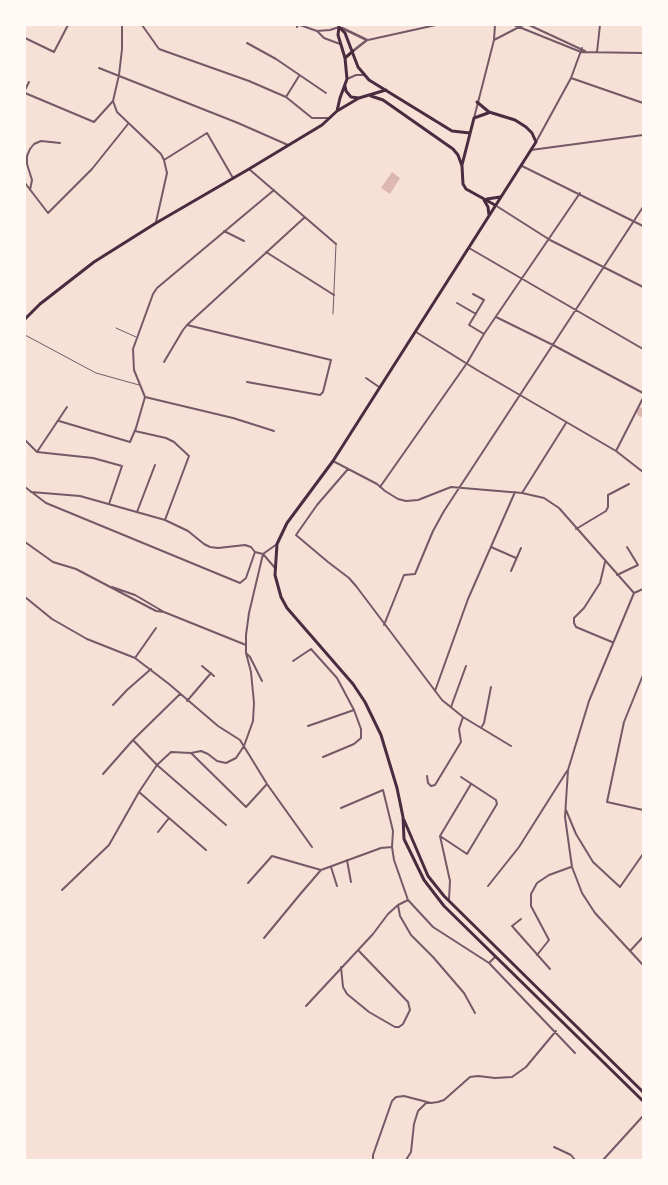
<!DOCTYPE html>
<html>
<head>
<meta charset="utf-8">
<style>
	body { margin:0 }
	#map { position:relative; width:668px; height:1185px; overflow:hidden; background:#f7e1d7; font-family:"Source Sans 3",sans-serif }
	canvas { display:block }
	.frame { position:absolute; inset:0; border:26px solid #fffaf5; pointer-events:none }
</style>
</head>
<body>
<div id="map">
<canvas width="668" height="1185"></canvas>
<div class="frame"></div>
</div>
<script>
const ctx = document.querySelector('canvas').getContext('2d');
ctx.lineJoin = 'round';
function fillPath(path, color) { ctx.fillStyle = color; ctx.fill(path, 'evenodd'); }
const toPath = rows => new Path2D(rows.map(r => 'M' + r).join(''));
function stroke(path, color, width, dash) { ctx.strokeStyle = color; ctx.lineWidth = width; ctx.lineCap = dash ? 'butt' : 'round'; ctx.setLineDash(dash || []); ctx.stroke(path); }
const water = toPath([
	[392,172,400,178,390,194,381,188]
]);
const river = toPath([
	[641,412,643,413]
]);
const service = toPath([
	[333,314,336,244],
	[116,328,136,337],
	[25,335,96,373,139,385]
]);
const pedestrian = toPath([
	[347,79,356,75,364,75],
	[264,938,302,892]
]);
const minor = toPath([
	[122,25,122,49,119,75,113,101,117,112,161,154,164,160,167,173,156,222],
	[142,25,159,49,249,81,286,97,312,118,328,118],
	[300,25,317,31,330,30,339,27],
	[514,25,581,52,643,53],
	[529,25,585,51],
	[297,27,298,25],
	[317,31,324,38,340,44],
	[25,38,54,52,68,25],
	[368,40,436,25],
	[494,40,523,25],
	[247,43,276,59,326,93],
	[597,52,600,25],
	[99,68,238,123,288,145],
	[571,78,643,103],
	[25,90,29,82],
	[25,93,94,122,113,101],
	[286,97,299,76],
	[474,118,494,40,495,25],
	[536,142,571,78,582,48],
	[531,150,643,135],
	[164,160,207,133,233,178],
	[522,166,643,226],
	[249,169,336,244],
	[25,183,48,213,92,169,128,124],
	[30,190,32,180,27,164,27,156,30,149,34,144,41,141,60,143],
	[495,205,550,240,643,287],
	[224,231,244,241],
	[469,248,643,349],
	[266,252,334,295],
	[473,294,484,300,469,325,484,334],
	[457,303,476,314],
	[496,317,553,345,643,393],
	[187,325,331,360,323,392,320,395,247,382],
	[416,332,477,370,616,451,643,472],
	[164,362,183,330,187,325,305,217],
	[366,378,379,387],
	[145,397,233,418,274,431],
	[59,421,130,442,136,428,145,397,134,370,133,349,153,294,157,288,274,190],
	[135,431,166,438,174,442,189,456,165,520],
	[25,440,37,452,93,458,122,466,109,504],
	[616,451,643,398],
	[37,452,67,407],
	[333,461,377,484,385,491,398,499,406,501,418,500,451,487,522,493,544,498,559,508,634,593],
	[348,469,317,505,296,535,328,562,349,578,356,586,442,700,463,717,511,746],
	[25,487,46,503,240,583,246,578,255,552],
	[380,487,467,363,484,334,580,193],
	[31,492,80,496,165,520,188,531,204,544,210,547,218,548,245,545,251,547,255,552,263,554,275,568],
	[522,493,566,423],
	[137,512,155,465],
	[576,529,606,511,608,507,608,495,629,484],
	[25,542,53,562,76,569,156,611,164,612],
	[491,547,516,558],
	[263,554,277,544],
	[605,562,600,583,584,608,574,618,574,623,576,627,612,642],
	[511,571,521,548],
	[617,575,638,565,627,547],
	[112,587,135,595,164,612,246,645],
	[643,589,634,593,589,701,568,770,565,817,572,867,582,893,595,913,643,965],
	[25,597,52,619,87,639,135,658,169,684,218,726,240,740,267,784,312,847],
	[384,625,404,575,415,574,433,531,444,511,643,207],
	[246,653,250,657,262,681],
	[135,658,156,628],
	[293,661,311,649,337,678,354,710,361,729,361,738,354,744,323,757],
	[202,666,214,676],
	[643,675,624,722,607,802,643,810],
	[435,691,468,599,515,492],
	[187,701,211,673],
	[113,705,127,690,151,669],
	[451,707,466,666],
	[308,726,354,710],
	[481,728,484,723,491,687],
	[133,740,157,765,226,825],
	[191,753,246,807,267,784],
	[103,774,133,740,180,694],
	[427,776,428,783,431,786,435,785,461,742,459,729,463,717],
	[139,792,206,850],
	[341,808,383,790,393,831,392,847,394,860,408,900,433,927,489,963,495,957],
	[566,810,576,834,593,862,620,887,643,854],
	[158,832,169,818],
	[440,836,467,854,497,804,496,800,461,777],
	[347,860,351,882],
	[331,867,337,886],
	[248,883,272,856,321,870,381,848,392,847],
	[488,886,519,847,567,771],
	[62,890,109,845,139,792,157,765,171,752,191,753,201,751,208,754,217,761,226,763,236,758,244,746,253,721,254,703,251,672,246,653,246,635,249,613,263,554],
	[302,892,321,870],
	[449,899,450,881,440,836,471,784],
	[398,905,400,916,411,935,433,957,464,993,475,1013],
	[521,919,512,926,550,969],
	[630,951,643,937],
	[537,955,549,940,531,906,531,894,537,883,549,875,571,867],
	[489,963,575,1053],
	[341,967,343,987,347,994,369,1012,395,1027,399,1027,403,1024,410,1010,408,1002,358,950],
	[306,1006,373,934,388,914,398,905,408,900],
	[554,1147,571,1155,575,1160],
	[373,1160,373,1155,392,1101,396,1097,404,1096,431,1103,438,1102,444,1100,470,1077,478,1076,495,1078,512,1077,526,1067,556,1031],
	[406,1160,411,1152,414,1124,418,1111,427,1102],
	[603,1160,643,1116]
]);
const tertiary = toPath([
	[342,28,367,40],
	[353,51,367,40]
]);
const secondary = toPath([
	[339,27,345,33,358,67,369,80,452,131,470,133],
	[345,58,353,51],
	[345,86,346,91,351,97,359,98],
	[371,96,383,100,453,149,458,155,462,166,463,184,466,189,495,205],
	[477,102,489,112,515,120,526,127,532,133,536,142,333,461,287,523,277,544,275,575,281,597,287,608,353,684,365,702,381,735,397,788,403,817,404,839,424,880,444,906,643,1101],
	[337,111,340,98,347,79,345,58,338,35,339,27],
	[462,165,474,118,488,113],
	[487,199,500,197],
	[484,200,488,207,489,215],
	[25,319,40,304,94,262,156,223,249,169,322,125,337,111,359,98,386,90],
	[404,820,428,876,444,896,643,1092]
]);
fillPath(water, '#dcb8b0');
stroke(river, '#dcb8b0', 9);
stroke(service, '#755966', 1);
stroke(pedestrian, '#755966', 2);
stroke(minor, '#755966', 2);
stroke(tertiary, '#755966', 2.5);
stroke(secondary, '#4a2c40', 3);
</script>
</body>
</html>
